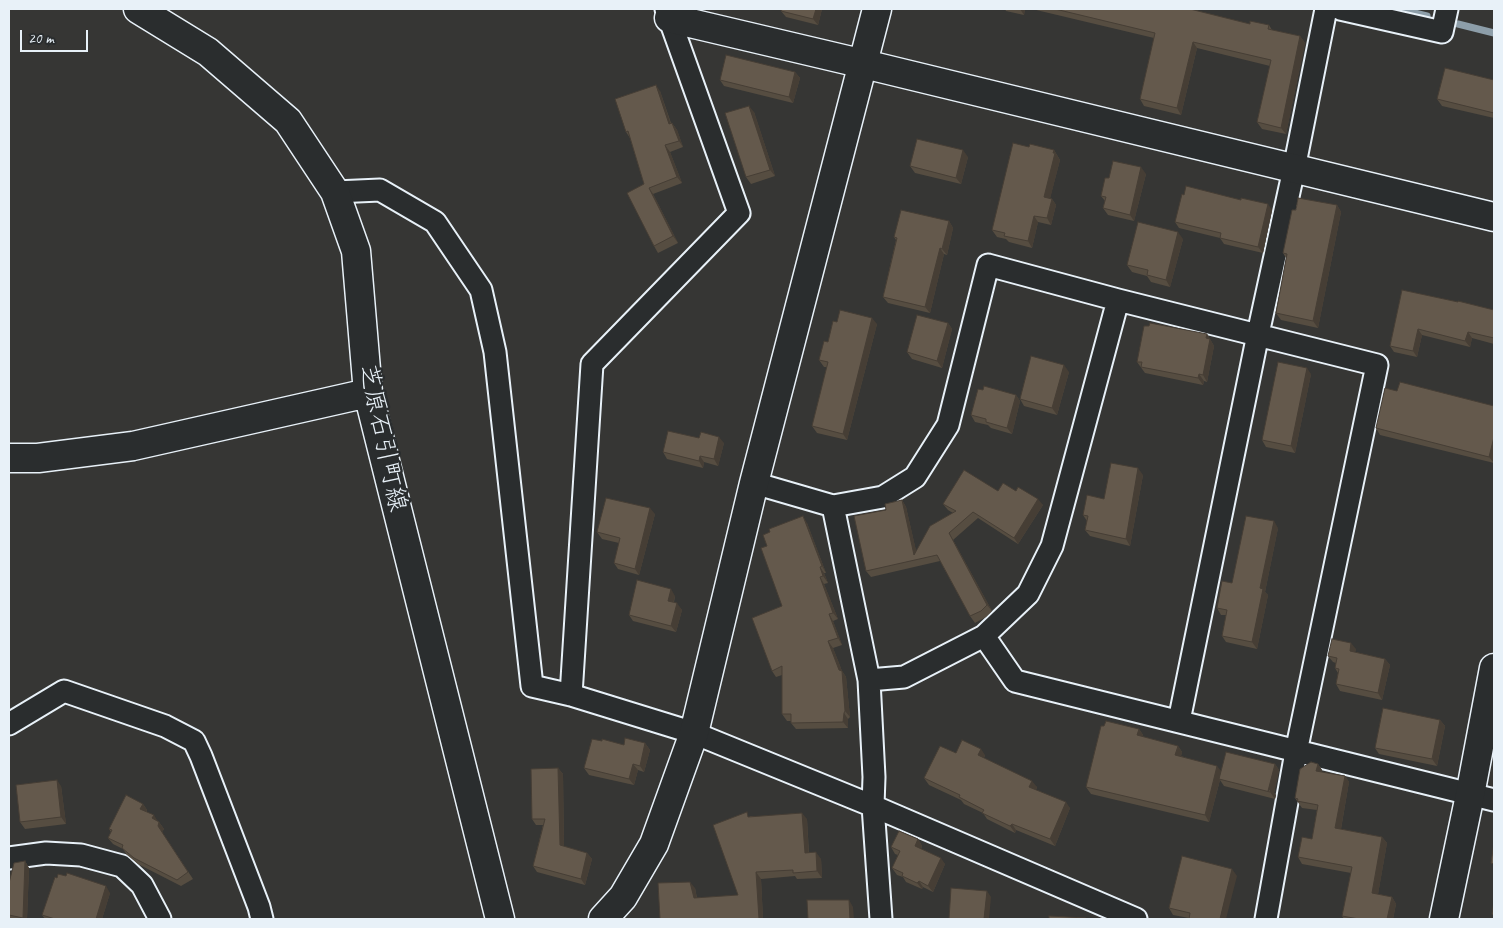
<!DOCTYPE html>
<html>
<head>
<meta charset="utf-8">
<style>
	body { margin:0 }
	#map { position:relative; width:1503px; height:928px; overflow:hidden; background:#363634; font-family:Caveat,sans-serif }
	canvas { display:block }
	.frame { position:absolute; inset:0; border:10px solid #e8f1f8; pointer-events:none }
	.scale { position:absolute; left:20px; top:30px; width:68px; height:22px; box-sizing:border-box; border:2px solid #e8f1f8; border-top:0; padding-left:6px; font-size:15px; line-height:18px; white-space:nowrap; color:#e8f1f8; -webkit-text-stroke:4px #2a2d2e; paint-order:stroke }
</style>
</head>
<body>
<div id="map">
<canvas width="1503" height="928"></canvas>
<div class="frame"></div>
<div class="scale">20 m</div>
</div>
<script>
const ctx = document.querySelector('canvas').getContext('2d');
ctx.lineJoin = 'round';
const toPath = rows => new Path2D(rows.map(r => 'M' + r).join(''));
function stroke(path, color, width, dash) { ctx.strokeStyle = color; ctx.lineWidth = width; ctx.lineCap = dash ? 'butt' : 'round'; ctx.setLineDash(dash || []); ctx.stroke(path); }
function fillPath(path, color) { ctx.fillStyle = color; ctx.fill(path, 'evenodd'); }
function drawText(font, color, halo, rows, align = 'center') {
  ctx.font = font + ' Caveat,"Klee One",sans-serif'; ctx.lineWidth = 5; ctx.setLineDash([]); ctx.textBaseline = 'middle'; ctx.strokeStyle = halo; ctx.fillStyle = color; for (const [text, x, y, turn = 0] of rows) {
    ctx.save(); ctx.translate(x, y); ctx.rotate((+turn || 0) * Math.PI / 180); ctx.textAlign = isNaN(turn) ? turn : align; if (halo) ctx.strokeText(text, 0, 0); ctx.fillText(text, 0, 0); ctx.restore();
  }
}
const stream = toPath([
	[1398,9,1427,16],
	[1458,24,1494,33]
]);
const street = toPath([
	[1340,9,1442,32,1447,9],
	[335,192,380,190,435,222,481,290,495,352,532,686,571,695,694,733,873,806,1136,919],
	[754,483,833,506,883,497,915,477,948,425,988,265,1118,300,1377,365,1296,752,1266,919],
	[833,506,869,680,874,777,873,806,881,919],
	[984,636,1015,681,1494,800],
	[869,680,904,677,984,636,1028,594,1052,546,1118,300],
	[571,695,592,364,739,213,666,9],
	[1179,721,1258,334,1294,169,1326,9],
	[9,724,64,691,165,726,194,741,201,756,259,907,262,919],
	[9,858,46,853,81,855,122,866,142,885,160,919]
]);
const secondary = toPath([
	[138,9,208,52,288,121,335,192,356,251,368,393,500,919],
	[669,18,864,64,1494,217],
	[9,458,38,458,133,446,368,393],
	[603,919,623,897,654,844,694,733,754,483,877,9],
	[1444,919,1470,795,1494,668]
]);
const wall = toPath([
	[822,9,818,25,786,17,781,11],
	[1005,9,1025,9,1024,15,1006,11],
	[1032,9,1190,9,1250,24,1269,25,1272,30,1300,36,1305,43,1286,134,1262,129,1257,122,1270,66,1197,48,1181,115,1144,106,1140,99,1154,38],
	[795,72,800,78,793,103,724,86,720,80],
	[1494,80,1494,118,1442,106,1437,99],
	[660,91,671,123,672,123,677,130,683,147,670,152,682,183,653,194,678,243,658,253,654,246,644,184,630,138,626,132],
	[754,112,775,176,751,184,746,177],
	[1029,147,1054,150,1060,160,1050,198,1052,199,1056,205,1051,225,1038,222,1032,248,1009,242,1006,239,997,237,992,230],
	[968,157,961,184,915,173,910,166],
	[1146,174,1134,221,1108,215,1103,208,1105,201,1101,196,1109,178],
	[1337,205,1341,212,1318,328,1281,320,1276,313,1286,258,1283,253,1296,210],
	[1272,210,1263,253,1224,244,1220,238,1179,228,1175,222],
	[949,221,953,228,947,255,944,254,930,313,888,303,883,297,896,240,894,237],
	[1183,239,1170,287,1151,282,1147,276,1132,272,1127,265],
	[1402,290,1494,310,1494,344,1472,338,1470,347,1422,335,1417,357,1394,352,1390,346],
	[837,322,877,324,847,440,817,433,812,426,827,367,824,367,819,360],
	[948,323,952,329,942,368,912,359,907,352],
	[1207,334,1214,346,1207,382,1204,381,1203,385,1145,373,1137,362],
	[1069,372,1057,415,1024,406,1020,399],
	[1311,374,1295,453,1266,447,1262,440],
	[983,390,1016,395,1020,401,1012,434,991,428,988,425,975,422,971,415],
	[1397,391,1494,406,1494,463,1380,435,1376,428],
	[699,438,724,443,718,466,704,462,703,468,667,459,663,452],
	[1143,475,1130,546,1090,536,1085,530,1087,521,1083,515,1104,499],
	[998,491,1016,491,1043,505,1018,544,978,518,953,540,992,611,986,617,975,623,970,616,940,561,871,577,866,571,886,510,902,500,906,507,916,551,953,513,948,510,943,504],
	[655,514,639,575,618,569,614,563,619,543,602,539,597,532],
	[807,523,826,573,824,573,828,583,824,584,838,619,833,621,842,645,833,648,842,671,846,677,850,717,848,719,848,728,796,729,791,723,791,721,787,721,782,714,782,675,776,677,772,671,782,606],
	[1278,528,1265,592,1268,595,1257,649,1226,642,1222,636,1226,615,1221,615,1217,608,1232,583],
	[675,596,674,602,682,610,676,632,633,621,629,615],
	[1356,649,1355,652,1385,659,1390,665,1382,700,1340,691,1336,684,1338,673,1335,668,1336,663,1333,662,1328,656],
	[1440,720,1445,726,1437,766,1379,754,1375,748],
	[1139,729,1143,735,1143,737,1178,746,1182,752,1181,756,1221,771,1275,764,1279,770,1274,793,1276,795,1275,799,1224,786,1220,780,1209,822,1091,794,1086,787],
	[645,743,650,750,644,772,638,770,634,785,589,775,584,768,624,745],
	[956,753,985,755,984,758,1037,787,1036,790,1070,808,1055,846,1016,830,1015,833,987,819,983,813,964,804,961,800,929,785,924,778],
	[1318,764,1322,770,1322,772,1345,776,1349,782,1341,829,1382,837,1387,843,1378,894,1392,897,1396,904,1393,919,1344,919,1342,916,1351,873,1302,864,1298,857,1312,839,1317,810,1302,808,1295,798],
	[558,768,563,774,564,847,587,853,592,859,585,885,537,872,533,866,543,825,536,825,532,819],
	[61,786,66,824,25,829,20,822],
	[143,804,147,810,147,812,159,822,164,829,162,832,193,879,181,886,138,864,127,855,123,849,113,844,108,838,111,832,109,829],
	[750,816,807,819,809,853,821,859,822,878,797,879,795,876,761,879,763,919,660,919,695,888,697,898,738,895],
	[918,839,922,846,921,849,945,864,933,892,923,887,922,889,906,882,903,877,897,875,892,868,898,855,895,854,891,847],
	[25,861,29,868,27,919,9,919,9,883],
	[66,876,110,893,102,919,45,919,42,915,57,878],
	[1237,876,1189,918,1173,915,1169,908]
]);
const shadedWall = toPath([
	[816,9,822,9,818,25,813,19],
	[1020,9,1025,9,1024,15],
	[1300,36,1305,43,1286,134,1281,128],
	[1193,42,1197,48,1181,115,1177,108],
	[795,72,800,78,793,103,789,97],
	[656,85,660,91,673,131,669,124],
	[749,106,754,112,775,176,770,170],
	[672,123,677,130,683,147,679,141],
	[665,145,670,152,682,183,677,177],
	[963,150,968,157,961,184,956,178],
	[1054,150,1060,160,1049,203,1044,197],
	[1141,167,1146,174,1134,221,1130,215],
	[649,188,653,194,678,243,673,236],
	[1052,199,1056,205,1051,225,1047,218],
	[1268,204,1272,210,1263,253,1258,247],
	[1337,205,1341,212,1318,328,1313,321],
	[1034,216,1038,222,1032,248,1028,241],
	[949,221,953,228,947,255,942,249],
	[1178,232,1183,239,1170,287,1166,280],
	[940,248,944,254,930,313,925,307],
	[872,318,877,324,847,440,843,434],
	[948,323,952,329,942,368,937,361],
	[1418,329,1422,335,1417,357,1413,351],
	[1468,332,1472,338,1470,347,1465,341],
	[1207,334,1214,346,1207,382,1203,375],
	[1064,365,1069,372,1057,415,1052,408],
	[1307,368,1311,374,1295,453,1291,446],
	[1199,374,1204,381,1203,385,1198,378],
	[1016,395,1020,401,1012,434,1007,428],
	[719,437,724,443,718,466,714,459],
	[1494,437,1494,463,1489,457],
	[700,456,704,462,703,468,699,461],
	[1138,468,1143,475,1130,546,1126,539],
	[1038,499,1043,505,1018,544,1014,538],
	[902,500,906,507,918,559,914,555],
	[650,508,655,514,639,575,635,569],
	[803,516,807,523,826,573,822,566],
	[1274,521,1278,528,1265,592,1268,595,1257,649,1252,642,1260,588],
	[949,533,953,540,992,611,987,605],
	[820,567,824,573,828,583,823,576],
	[820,577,824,584,838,619,833,613],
	[671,589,675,596,672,607,668,601],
	[677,603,682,610,676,632,671,626],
	[829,614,833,621,842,645,838,638],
	[828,641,833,648,842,671,846,677,850,717,845,711,839,670],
	[1351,643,1356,649,1354,658,1350,651],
	[1385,659,1390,665,1382,700,1378,693],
	[844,713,848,719,848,728,843,722],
	[1440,720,1445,726,1437,766,1432,759],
	[1139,729,1143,735,1142,742,1137,735],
	[645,743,650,750,644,772,640,766],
	[1178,746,1182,752,1180,761,1175,755],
	[981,749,985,755,982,761,978,755],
	[633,764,638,770,634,785,629,779],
	[1275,764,1279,770,1274,793,1276,795,1275,799,1270,792,1268,791],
	[1318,764,1322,770,1321,777,1316,771],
	[1217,766,1222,772,1209,822,1205,815],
	[558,768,563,774,564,852,560,845],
	[1345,776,1349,782,1340,834,1335,828],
	[57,780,61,786,66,824,61,817],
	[1032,781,1037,787,1034,794,1029,787],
	[1066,802,1070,808,1055,846,1050,839],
	[143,804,147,810,145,815,140,809],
	[802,813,807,819,809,860,805,853],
	[154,815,158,822,152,818],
	[159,822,164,829,162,832,193,879,158,826],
	[1012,824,1016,830,1015,833,1010,826],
	[1382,837,1387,843,1377,900,1372,893],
	[918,839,922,846,919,852,915,846],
	[816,852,821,859,822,878,817,871],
	[587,853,592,859,585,885,581,879],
	[941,858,945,864,933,892,928,886],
	[25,861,29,868,27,919,23,919,23,918],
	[1232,869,1237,876,1226,919,1220,919],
	[756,872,761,879,763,919,759,919],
	[919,881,923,887,922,889,917,883],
	[690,882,695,888,698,905,694,898],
	[106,886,110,893,102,919,96,919],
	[987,891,991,897,989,919,984,919],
	[1392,897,1396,904,1393,919,1387,919],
	[849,900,853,907,854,919,850,919]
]);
const building = toPath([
	[782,9,816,9,813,19,781,11,782,9],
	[1055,9,1190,9,1250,24,1250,21,1269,25,1268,29,1300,36,1281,128,1257,122,1271,60,1193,42,1177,108,1140,99,1155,33,1055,9],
	[726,55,795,72,789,97,720,80,726,55],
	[1445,68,1494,80,1494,113,1437,99,1445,68],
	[656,85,669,124,672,123,679,141,665,145,677,177,649,188,673,236,654,246,627,193,644,184,628,131,626,132,615,99,656,85],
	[749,106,770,170,746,177,725,113,749,106],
	[917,139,963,150,956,178,910,166,917,139],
	[1013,143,1029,147,1030,144,1054,150,1053,153,1055,153,1044,197,1052,199,1047,218,1034,216,1028,241,1004,236,1005,233,992,230,1013,143],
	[1113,161,1141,167,1130,215,1103,208,1106,197,1101,196,1105,178,1109,178,1113,161],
	[1186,186,1241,200,1241,198,1268,204,1258,247,1220,238,1221,233,1175,222,1182,194,1184,195,1186,186],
	[1298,198,1337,205,1313,321,1276,313,1287,254,1283,253,1292,210,1296,210,1298,198],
	[901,210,949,221,942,249,940,248,925,307,883,297,897,238,894,237,901,210],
	[1138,222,1178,232,1166,280,1147,275,1148,270,1127,265,1138,222],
	[1402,290,1458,302,1458,301,1494,310,1494,338,1468,332,1465,341,1418,329,1413,351,1390,346,1402,290],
	[840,310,872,318,843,434,812,426,828,362,819,360,824,341,828,342,833,321,837,322,840,310],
	[917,315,948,323,937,361,907,352,917,315],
	[1150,323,1207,334,1206,338,1210,339,1203,375,1199,374,1198,378,1141,367,1142,362,1137,362,1144,326,1149,326,1150,323],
	[1031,356,1064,365,1052,408,1020,399,1031,356],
	[1278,362,1307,368,1291,446,1262,440,1278,362],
	[1400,382,1494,406,1494,437,1489,457,1376,428,1385,388,1397,391,1400,382],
	[984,386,1016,395,1007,428,986,422,986,419,971,415,978,389,983,390,984,386],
	[668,431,699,438,701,432,719,437,714,459,700,456,699,461,663,452,668,431],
	[1111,463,1138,468,1126,539,1085,530,1088,516,1083,515,1087,495,1104,499,1111,463],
	[964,470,998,491,1003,483,1016,491,1018,487,1038,499,1014,538,973,512,949,533,987,605,981,611,970,616,937,555,866,571,854,516,886,510,885,504,902,500,914,555,930,526,956,511,943,504,964,470],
	[606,498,650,508,635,569,614,563,620,538,597,532,606,498],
	[803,516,822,566,820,567,823,576,820,577,833,613,829,614,838,638,828,641,839,670,842,671,845,711,844,713,843,722,791,723,791,714,782,714,782,666,772,671,752,618,782,606,761,548,767,546,763,535,770,532,769,529,803,516],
	[1246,516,1274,521,1260,588,1263,589,1252,642,1222,636,1227,610,1217,608,1222,581,1232,583,1246,516],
	[637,580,671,589,668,601,677,603,671,626,629,615,637,580],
	[1332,639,1351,643,1350,651,1385,659,1378,693,1336,684,1339,669,1335,668,1337,658,1328,656,1332,639],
	[1383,708,1440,720,1432,759,1375,748,1383,708],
	[1106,721,1139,729,1137,735,1178,746,1175,755,1217,766,1205,815,1086,787,1101,726,1104,726,1106,721],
	[625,738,645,743,640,766,633,764,629,779,584,768,592,739,602,741,602,739,624,745,625,738],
	[962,740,981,749,978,755,1032,781,1029,787,1066,802,1050,839,1012,824,1010,826,982,813,984,810,959,797,960,795,924,778,940,746,956,753,962,740],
	[1226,752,1275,764,1268,791,1271,789,1270,792,1219,779,1226,752],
	[1311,762,1318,764,1316,771,1345,776,1335,828,1382,837,1372,893,1392,897,1387,919,1359,919,1342,916,1352,867,1298,857,1302,837,1312,839,1318,805,1297,801,1298,799,1295,798,1300,769,1311,762],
	[558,768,560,845,587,853,581,879,533,866,545,819,532,819,531,769,558,768],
	[57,780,61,817,20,822,16,785,57,780],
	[126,795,143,804,140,809,154,815,152,818,159,822,158,826,188,872,177,880,134,858,122,848,123,845,108,838,112,830,109,829,126,795],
	[747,812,748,817,802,813,805,853,816,852,817,871,793,873,793,870,756,872,759,919,660,919,658,883,690,882,694,898,738,895,713,825,747,812],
	[899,831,918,839,915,846,941,858,928,886,919,881,917,883,902,876,903,873,892,868,900,851,891,847,899,831],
	[1494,843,1494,864,1491,863,1494,843],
	[1182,856,1232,869,1220,919,1189,919,1190,913,1169,908,1182,856],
	[25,861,23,918,9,915,9,883,14,863,25,861],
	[67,873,106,886,96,919,55,919,42,915,55,877,57,878,58,874,66,876,67,873],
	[951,888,987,891,984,919,949,919,951,888],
	[807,900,849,900,850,919,808,919,807,900],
	[1494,901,1494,915,1492,914,1494,901],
	[1049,916,1086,918,1086,919,1049,919,1049,916]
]);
const streetNames = [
	["芝原石引町線",382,438,78]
];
stroke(stream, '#8d9ea9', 7);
stroke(street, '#e8f1f8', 25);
stroke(secondary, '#e8f1f8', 31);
stroke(street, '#2a2d2e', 21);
stroke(secondary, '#2a2d2e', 28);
fillPath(wall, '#564d41');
fillPath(shadedWall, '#463e35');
fillPath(building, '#64594c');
stroke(building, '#463e35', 1);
drawText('25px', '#e8f1f8', '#2a2d2e', streetNames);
</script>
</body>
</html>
